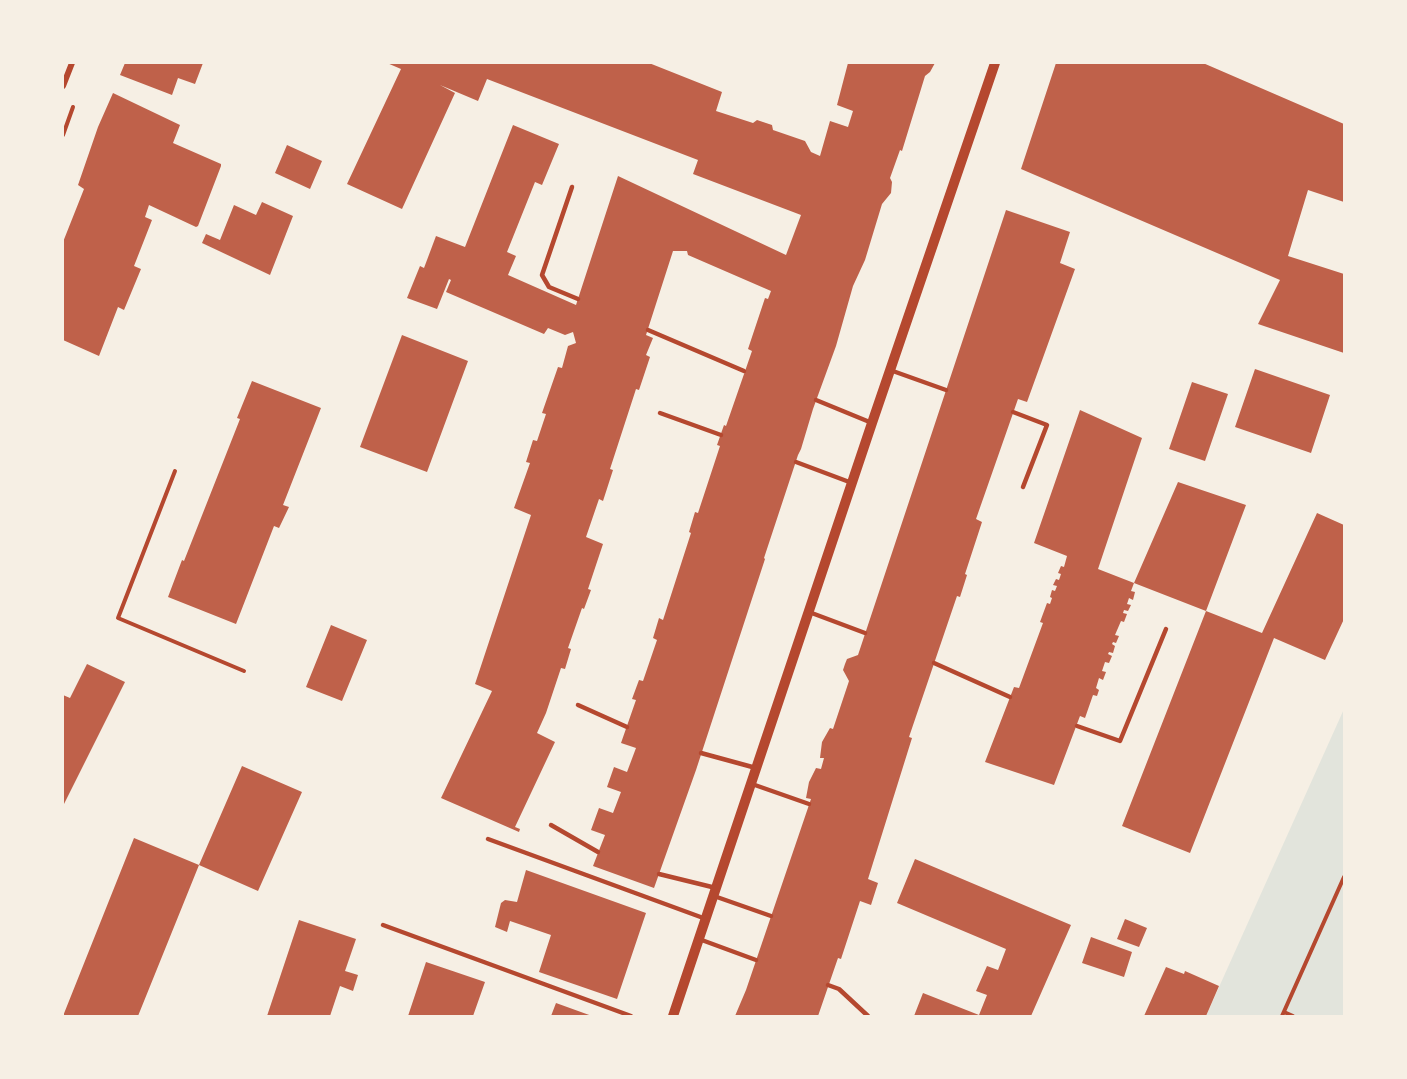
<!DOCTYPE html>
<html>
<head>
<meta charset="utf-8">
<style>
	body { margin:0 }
	#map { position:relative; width:1407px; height:1079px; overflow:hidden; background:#f6efe4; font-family:Roboto,sans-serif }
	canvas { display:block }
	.frame { position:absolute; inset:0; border:64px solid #f6efe4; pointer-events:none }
</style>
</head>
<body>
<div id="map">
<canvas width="1407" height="1079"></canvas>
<div class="frame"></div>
</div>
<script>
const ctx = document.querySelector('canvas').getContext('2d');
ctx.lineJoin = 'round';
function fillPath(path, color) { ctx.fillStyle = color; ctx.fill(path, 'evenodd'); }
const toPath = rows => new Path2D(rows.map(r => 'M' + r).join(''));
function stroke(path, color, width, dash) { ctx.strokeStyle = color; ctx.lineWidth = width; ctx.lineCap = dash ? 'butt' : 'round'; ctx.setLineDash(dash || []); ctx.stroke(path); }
const green = toPath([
	[1344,709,1344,1016,1206,1016]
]);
const building = toPath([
	[125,63,203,63,195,84,178,78,172,95,120,75],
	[387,63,649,63,722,92,716,111,753,123,757,120,772,125,773,130,805,141,811,152,820,156,830,121,848,127,853,111,837,105,848,63,935,63,930,72,925,76,902,151,900,150,890,178,892,182,891,193,882,204,865,260,853,286,836,346,813,409,801,449,798,455,764,558,765,559,696,770,654,888,593,866,605,835,591,830,599,808,613,813,621,792,607,787,614,767,627,772,636,748,621,743,636,700,632,699,639,680,643,681,657,640,653,638,659,618,663,620,691,533,689,532,695,512,698,513,720,446,717,445,724,425,726,426,752,351,748,349,765,298,768,299,771,291,688,255,687,251,673,251,646,335,653,338,646,355,650,357,639,390,636,389,610,469,613,470,603,501,599,499,586,537,603,544,588,589,591,590,584,609,582,608,568,648,571,649,565,669,561,668,546,713,537,733,555,742,515,827,520,829,519,832,441,798,492,691,475,684,531,515,514,508,530,463,526,462,533,440,537,441,546,414,542,413,558,367,562,368,568,346,576,343,573,332,565,335,548,328,544,334,446,292,451,280,449,279,437,309,407,298,420,266,424,268,436,236,465,247,513,125,559,144,542,185,535,182,507,252,516,256,508,275,576,305,618,176,786,255,801,215,693,174,698,160,487,79,478,101,440,85,455,93,402,209,347,184,401,69],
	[1056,63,1203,63,1344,124,1344,202,1308,190,1288,256,1344,274,1344,353,1258,324,1280,280,1021,169],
	[113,93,180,125,173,143,221,164,221,166,198,226,196,227,149,205,145,217,152,220,134,266,141,269,124,310,118,307,99,356,63,340,63,242,84,189,78,185,98,127],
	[287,145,322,161,310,189,275,173],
	[262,202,293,216,270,275,202,243,206,234,220,240,234,205,256,215],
	[1006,210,1070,232,1060,263,1075,269,1027,402,1018,399,976,519,982,522,965,574,967,575,960,597,957,596,909,737,912,738,868,879,878,883,871,905,860,901,841,959,838,958,818,1016,735,1016,746,990,811,799,806,798,809,782,816,768,821,769,824,758,820,758,822,742,830,728,833,729,849,681,843,670,845,664,847,659,858,655],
	[402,335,468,361,427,472,360,447],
	[1255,369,1330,395,1311,453,1235,427],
	[252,381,321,408,283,505,289,507,279,528,274,526,236,624,168,597,182,560,184,561,240,419,237,418],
	[1192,382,1228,394,1205,461,1169,449],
	[1080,410,1142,438,1098,569,1134,583,1131,591,1135,592,1133,600,1129,598,1127,604,1131,605,1128,611,1124,610,1123,613,1127,614,1124,622,1121,621,1115,635,1119,636,1116,643,1113,642,1112,644,1115,646,1113,653,1109,652,1108,654,1112,656,1109,663,1105,662,1102,671,1106,672,1103,680,1099,678,1096,688,1099,690,1097,696,1093,695,1085,718,1080,716,1054,785,985,762,1014,687,1019,688,1043,623,1040,622,1047,603,1050,604,1052,598,1050,597,1052,590,1055,591,1057,586,1053,585,1056,579,1059,580,1061,574,1058,573,1061,566,1064,567,1067,556,1034,543],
	[1178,482,1246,505,1206,611,1262,633,1317,513,1344,525,1344,619,1325,660,1274,638,1190,853,1122,826,1206,611,1134,583],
	[331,625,367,640,342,701,306,687],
	[87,664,125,682,63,806,63,695,70,698],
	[242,766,302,792,258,891,199,865],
	[134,838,199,865,138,1016,63,1016],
	[915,859,1071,925,1031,1016,914,1016,923,993,979,1015,987,995,976,991,987,966,998,970,1006,949,897,903],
	[526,870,646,913,617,999,539,972,551,935,510,921,507,932,495,927,501,903,505,900,517,902],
	[1125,919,1147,928,1139,947,1117,939],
	[299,920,356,939,345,971,358,975,353,991,340,986,330,1016,267,1016],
	[1091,937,1132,952,1124,977,1082,963],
	[426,962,485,982,473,1016,408,1016],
	[1166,967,1184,974,1185,971,1219,986,1206,1016,1144,1016],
	[556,1003,592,1016,551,1016]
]);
const path = toPath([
	[63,135,73,107],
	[175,471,118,618,244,671],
	[1284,1012,1293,1016],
	[1282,1016,1344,877]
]);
const service = toPath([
	[572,187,542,275,549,287,578,299],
	[648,330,744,371],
	[890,370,946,390],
	[816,400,872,423],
	[1013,412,1047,425,1023,487],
	[660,413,721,435],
	[796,462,852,483],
	[809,612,865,633],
	[934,663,1010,697],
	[578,705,627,727],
	[1077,726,1120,741,1166,629],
	[701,753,756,768],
	[752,784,809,804],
	[551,825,598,852],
	[488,839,706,919],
	[659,874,716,888],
	[714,896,771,916],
	[383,925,631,1016],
	[699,939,756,960],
	[828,985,839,989,868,1016]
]);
const minor = toPath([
	[63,86,72,63]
]);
const tertiary = toPath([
	[673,1016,872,423,995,63]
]);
fillPath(green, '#e2e4dc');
fillPath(building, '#bf614a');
stroke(path, '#b5482f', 4);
stroke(service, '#b5482f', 4.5);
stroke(minor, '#b5482f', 6);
stroke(tertiary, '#b5482f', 10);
</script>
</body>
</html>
